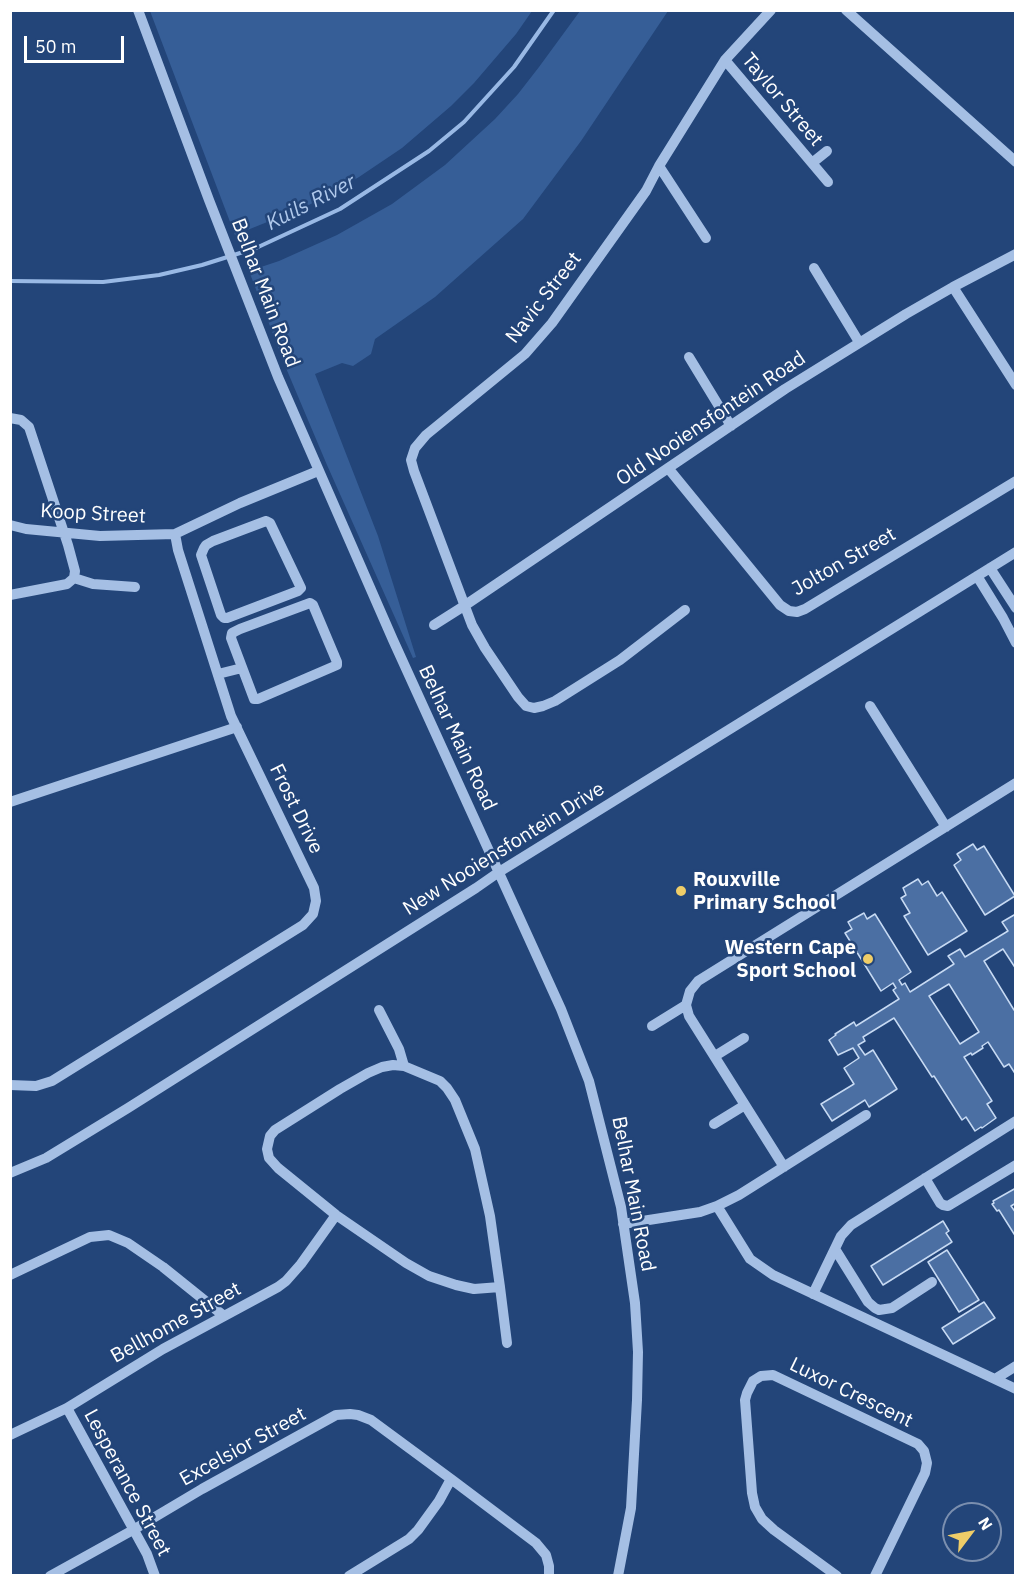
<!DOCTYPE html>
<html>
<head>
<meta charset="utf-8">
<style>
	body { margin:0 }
	#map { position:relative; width:1026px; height:1586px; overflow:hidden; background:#234579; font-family:"IBM Plex Sans",sans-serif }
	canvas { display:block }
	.frame { position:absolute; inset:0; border:12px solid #fff; pointer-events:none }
	.north { position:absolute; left:942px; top:1502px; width:60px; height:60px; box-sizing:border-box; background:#234579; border:2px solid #7b8faf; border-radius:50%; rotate:58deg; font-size:16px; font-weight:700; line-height:24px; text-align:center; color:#fff }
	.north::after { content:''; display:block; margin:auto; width:21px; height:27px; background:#efcd68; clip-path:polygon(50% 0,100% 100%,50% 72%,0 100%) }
	.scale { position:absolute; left:24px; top:36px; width:100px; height:27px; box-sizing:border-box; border:3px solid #fff; border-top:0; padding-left:8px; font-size:18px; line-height:21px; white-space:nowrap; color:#fff; -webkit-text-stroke:4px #234579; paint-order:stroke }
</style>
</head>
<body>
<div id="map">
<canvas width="1026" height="1586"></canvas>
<div class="frame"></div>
<div class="north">N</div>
<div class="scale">50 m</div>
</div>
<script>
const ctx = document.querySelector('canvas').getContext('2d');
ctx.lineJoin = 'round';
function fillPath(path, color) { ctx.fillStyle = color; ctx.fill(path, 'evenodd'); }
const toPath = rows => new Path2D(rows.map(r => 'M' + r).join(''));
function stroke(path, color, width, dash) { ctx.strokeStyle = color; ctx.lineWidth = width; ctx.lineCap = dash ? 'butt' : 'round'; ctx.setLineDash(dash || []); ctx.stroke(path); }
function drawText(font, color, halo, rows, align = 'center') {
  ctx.font = font + ' "IBM Plex Sans",sans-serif'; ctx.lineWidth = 5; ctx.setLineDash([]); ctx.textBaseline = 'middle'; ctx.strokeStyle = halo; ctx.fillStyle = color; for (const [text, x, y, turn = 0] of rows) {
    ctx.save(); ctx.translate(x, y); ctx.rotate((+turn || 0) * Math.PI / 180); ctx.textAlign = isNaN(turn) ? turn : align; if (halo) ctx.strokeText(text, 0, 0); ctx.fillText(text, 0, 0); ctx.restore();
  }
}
const green = toPath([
	[150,11,532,11,516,34,474,83,451,106,402,148,359,177,333,192,307,206,235,235],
	[580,11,668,11,581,141,523,219,435,297,375,339,371,354,353,366,342,363,315,374,378,536,416,657,413,658,327,465,286,368,249,271,279,261,337,235,392,204,445,165,495,119,518,94,539,67]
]);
const stream = toPath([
	[10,281,103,282,159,275,202,265,256,248,340,209,429,151,464,122,514,67,554,10]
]);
const building = toPath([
	[973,844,977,850,984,846,1015,896,985,915,954,865,961,860,957,854,973,844],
	[918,879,922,885,928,881,937,896,942,892,967,931,928,955,904,916,910,913,901,898,906,895,903,888,918,879],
	[864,913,867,919,875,914,911,972,899,980,902,985,905,983,910,992,954,964,948,956,960,949,965,957,1008,931,1002,922,1014,915,1016,917,1016,969,1003,949,984,961,1014,1010,1016,1009,1016,1075,1009,1064,1004,1067,988,1042,982,1046,983,1048,972,1055,971,1053,964,1057,992,1101,987,1104,996,1118,982,1128,981,1127,975,1131,966,1117,962,1120,934,1076,932,1077,894,1018,863,1037,865,1041,858,1045,865,1055,873,1050,897,1089,869,1107,865,1100,832,1121,821,1104,854,1084,844,1068,859,1058,853,1048,838,1055,829,1040,836,1035,835,1034,854,1022,856,1026,899,999,893,990,896,988,893,983,881,991,845,933,852,929,848,922,864,913],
	[949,984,979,1032,960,1044,929,996,949,984],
	[1016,1188,1016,1203,1011,1206,1016,1213,1016,1237,999,1210,997,1211,992,1204,994,1203,993,1201,1016,1188],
	[943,1221,949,1231,946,1233,952,1242,883,1285,871,1266,943,1221],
	[947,1250,979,1300,959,1312,928,1262,947,1250],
	[984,1302,995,1318,953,1344,942,1328,984,1302]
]);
const minor = toPath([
	[138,10,209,200,278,377,393,640,561,1009,589,1081,621,1207,635,1303,638,1352,637,1400,631,1508,618,1576],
	[846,10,1016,162],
	[725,60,828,182],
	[812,163,827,151],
	[659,166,706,238],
	[814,268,859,342],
	[953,287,1016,385],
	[689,357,731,426],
	[10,418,21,420,29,427,68,545,75,571,74,578,67,584,10,595],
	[668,468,780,605,789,611,797,612,805,609,1016,481],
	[266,521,270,523,301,588,298,591,227,618,224,618,221,615,201,555,204,548,206,545,213,541,266,521],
	[10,525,26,529,100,536,175,534],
	[990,568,1016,608],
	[977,576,1003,618,1016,643],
	[74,578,93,584,135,587],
	[310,603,313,605,337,662,337,665,258,699,254,699,231,638,232,633,240,629,310,603],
	[685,610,620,660,555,701,543,706,534,708,526,706,518,697,485,648,472,625,414,471,411,460,415,448,426,435,525,354,552,323,646,191,659,166,725,60,771,10],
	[434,625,464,606,785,389,906,314,953,287,1016,254],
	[218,674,242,668],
	[870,706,946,827],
	[10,802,237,727],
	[379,1010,399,1049,404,1066],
	[652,1026,686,1005],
	[715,1056,744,1038],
	[10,1085,36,1086,52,1081,303,925,313,914,316,901,314,888,231,716,178,550,175,534,240,503,318,471],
	[714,1124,745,1105],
	[784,1167,689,1016,686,1005,690,991,698,981,1016,783],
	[10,1173,46,1158,128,1108,476,888,499,872,1016,552],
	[925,1178,940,1203,943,1205,948,1206,1016,1165],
	[717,1206,750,1259,773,1275,1016,1389],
	[623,1224,700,1212,717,1206,739,1195,866,1115],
	[835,1249,868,1302,875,1308,879,1310,892,1308,932,1282],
	[10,1275,90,1237,109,1235,128,1243,163,1267,224,1316],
	[500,1287,490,1216,475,1149,455,1100,447,1088,440,1081,404,1066,393,1065,382,1067,368,1073,340,1089,275,1130,270,1136,267,1149,269,1158,278,1168,336,1215,406,1263,429,1276,456,1285,474,1289,500,1287,507,1343],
	[813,1294,841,1236,851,1225,1016,1121],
	[995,1379,1016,1366],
	[67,1408,147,1554,155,1576],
	[10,1435,67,1408,163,1349,278,1287,286,1281,301,1264,336,1215],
	[451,1479,536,1543,546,1555,549,1566,549,1576],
	[50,1576,133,1530,202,1489,336,1415,350,1414,358,1415,371,1420,451,1479,439,1501,418,1530,409,1539,349,1576],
	[837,1576,774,1530,762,1519,755,1507,752,1493,745,1400,747,1393,753,1381,761,1376,773,1375,918,1444,924,1451,927,1463,925,1473,875,1576]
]);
const markers = [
	[681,891,6,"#efcd68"],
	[868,959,6,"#efcd68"]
];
const streetNames = [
	["Taylor Street",782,100,50],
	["Belhar Main Road",265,293,69],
	["Navic Street",544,298,-52],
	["Old Nooiensfontein Road",711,419,-34],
	["Koop Street",93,514,3],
	["Jolton Street",844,562,-30],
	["Belhar Main Road",457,738,65],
	["Frost Drive",296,809,64],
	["New Nooiensfontein Drive",504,849,-32],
	["Belhar Main Road",633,1194,79],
	["Bellhome Street",176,1323,-29],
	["Luxor Crescent",851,1393,26],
	["Excelsior Street",243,1447,-29],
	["Lesperance Street",127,1483,62]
];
const poiNames = [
	["Rouxville",693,880],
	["Primary School",693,903],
	["Western Cape",856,948,"right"],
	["Sport School",856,971,"right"]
];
const waterNames = [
	["Kuils River",311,203,-27]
];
fillPath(green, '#365e97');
stroke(stream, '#99b9e5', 4);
fillPath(building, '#4b6fa3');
stroke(building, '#c7daf3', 1.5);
stroke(minor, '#a5bfe4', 10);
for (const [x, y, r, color] of markers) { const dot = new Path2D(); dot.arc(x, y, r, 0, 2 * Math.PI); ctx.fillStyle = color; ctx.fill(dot); stroke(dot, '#234579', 2); }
drawText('20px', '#fff', '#234579', streetNames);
drawText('bold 20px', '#fff', '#234579', poiNames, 'left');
drawText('italic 21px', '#b0c9ec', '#234579', waterNames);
</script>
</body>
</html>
